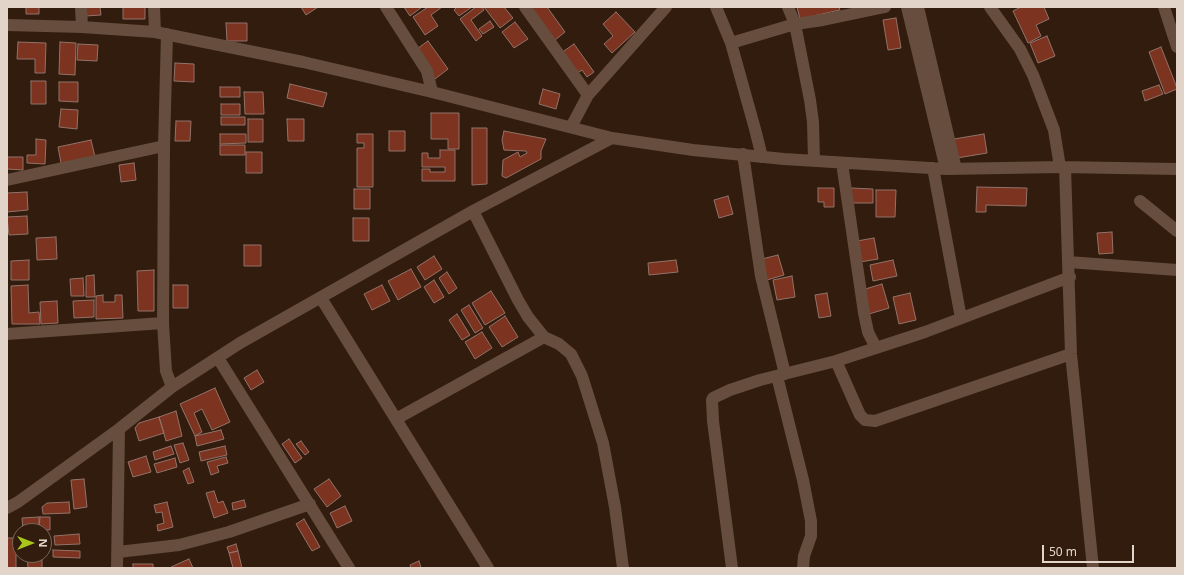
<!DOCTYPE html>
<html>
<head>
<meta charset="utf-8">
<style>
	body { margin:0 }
	#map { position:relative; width:1184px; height:575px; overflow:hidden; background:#311c0d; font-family:"Noto Sans",sans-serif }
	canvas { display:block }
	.frame { position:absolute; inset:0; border:8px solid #e3d4ca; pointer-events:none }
	.north { position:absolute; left:12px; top:523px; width:40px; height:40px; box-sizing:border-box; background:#311c0d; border:1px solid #786659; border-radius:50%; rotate:90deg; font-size:11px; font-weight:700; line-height:16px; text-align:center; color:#e3d4ca }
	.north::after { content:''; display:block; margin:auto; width:14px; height:18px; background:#a9c71b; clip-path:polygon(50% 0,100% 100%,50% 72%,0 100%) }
	.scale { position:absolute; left:1042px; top:545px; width:92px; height:18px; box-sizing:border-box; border:2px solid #e3d4ca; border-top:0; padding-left:5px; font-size:12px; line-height:14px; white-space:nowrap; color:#e3d4ca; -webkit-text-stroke:3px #311c0d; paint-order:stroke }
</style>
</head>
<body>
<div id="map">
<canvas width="1184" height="575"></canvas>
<div class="frame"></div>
<div class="north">N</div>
<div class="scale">50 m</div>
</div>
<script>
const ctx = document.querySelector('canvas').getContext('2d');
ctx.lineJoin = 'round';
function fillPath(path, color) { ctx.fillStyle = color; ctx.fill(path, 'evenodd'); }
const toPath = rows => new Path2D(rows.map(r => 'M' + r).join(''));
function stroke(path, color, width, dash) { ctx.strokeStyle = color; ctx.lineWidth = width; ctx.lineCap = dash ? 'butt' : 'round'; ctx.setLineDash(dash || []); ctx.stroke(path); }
const building = toPath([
	[26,7,39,7,39,14,26,14,26,7],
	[85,7,100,7,101,15,86,16,85,7],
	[123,7,145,7,145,19,123,19,123,7],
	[301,7,318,7,306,15,301,7],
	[404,7,422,7,410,16,404,7],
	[428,7,442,7,431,15,438,26,425,35,413,17,428,7],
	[457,7,472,7,459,16,454,10,457,7],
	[476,7,482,7,484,10,471,20,482,36,476,41,460,19,476,7],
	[484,7,504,7,513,18,500,28,484,7],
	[531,7,547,7,565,32,555,40,531,7],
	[797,7,839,7,840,10,800,19,797,7],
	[1021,7,1044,7,1049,19,1036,25,1041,36,1028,43,1013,11,1021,7],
	[616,12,635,32,612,53,604,44,613,36,603,24,616,12],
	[896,18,901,48,888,50,883,20,896,18],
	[490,21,494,27,483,34,479,29,490,21],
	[515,22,528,39,514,48,502,32,515,22],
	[226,23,247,23,247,41,227,41,226,23],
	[1047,36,1055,56,1038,63,1030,43,1047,36],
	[428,41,448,69,435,79,414,51,428,41],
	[18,42,46,43,45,73,35,73,35,59,17,59,18,42],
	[60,42,76,43,75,75,59,74,60,42],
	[78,44,98,45,97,61,77,60,78,44],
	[574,44,594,72,587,77,582,70,576,74,561,53,574,44],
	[1161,47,1177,88,1177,89,1165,94,1149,52,1161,47],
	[175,63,194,64,194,82,174,81,175,63],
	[31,81,46,81,46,104,31,104,31,81],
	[59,82,78,82,78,102,59,101,59,82],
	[290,84,327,93,323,107,287,98,290,84],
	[1159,85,1163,94,1145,101,1142,91,1159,85],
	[220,87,240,87,240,97,220,97,220,87],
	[543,89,560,94,556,109,539,104,543,89],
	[244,92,263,92,264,114,245,114,244,92],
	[221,104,240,104,240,115,221,115,221,104],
	[61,109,78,110,77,129,59,127,61,109],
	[431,113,459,113,459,149,448,149,448,139,431,139,431,113],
	[221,117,245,117,245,125,221,125,221,117],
	[248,119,263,119,263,142,248,142,248,119],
	[287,119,304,119,304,141,288,141,287,119],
	[176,121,191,121,190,141,175,141,176,121],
	[472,128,487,128,487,184,472,185,472,128],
	[389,131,405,131,405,151,389,151,389,131],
	[504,131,546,139,541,151,541,159,506,178,502,176,503,160,518,152,520,157,527,153,526,151,504,150,502,140,504,131],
	[220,134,246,134,246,143,220,144,220,134],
	[357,134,373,134,373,187,357,187,357,148,364,148,364,143,357,143,357,134],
	[984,134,987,153,957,158,954,139,984,134],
	[36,139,46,140,45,164,27,163,27,155,36,155,36,139],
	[91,140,95,157,61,163,58,147,91,140],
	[220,145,245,145,245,155,220,155,220,145],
	[440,150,455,150,455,181,422,181,422,169,430,169,430,172,445,172,445,167,422,167,422,153,428,153,428,158,440,158,440,150],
	[246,152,262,152,262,173,246,173,246,152],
	[7,157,23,157,23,170,7,169,7,157],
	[134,163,136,180,121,182,119,165,134,163],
	[977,187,1027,188,1026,206,986,205,986,212,976,212,977,187],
	[818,188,834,188,834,207,824,207,824,202,818,202,818,188],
	[851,188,873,189,873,203,851,203,851,188],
	[354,189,370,189,370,209,354,209,354,189],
	[876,190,896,190,895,217,876,217,876,190],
	[27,192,28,210,7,212,7,193,27,192],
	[728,196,733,214,719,218,714,200,728,196],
	[27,216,28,234,9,235,7,217,27,216],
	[353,218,369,218,369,241,353,241,353,218],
	[1112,232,1113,253,1099,254,1097,233,1112,232],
	[56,237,57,259,37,260,36,238,56,237],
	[874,238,878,259,860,262,857,241,874,238],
	[244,245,261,245,261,266,244,266,244,245],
	[778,255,784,275,767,280,762,259,778,255],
	[434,256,442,269,425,280,417,267,434,256],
	[29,260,29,280,11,280,11,261,29,260],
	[676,260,678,272,649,275,648,263,676,260],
	[893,260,897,276,873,281,870,265,893,260],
	[411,269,421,287,398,300,388,281,411,269],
	[154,270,154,311,138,311,137,271,154,270],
	[447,272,457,288,449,294,439,278,447,272],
	[94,275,95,297,86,297,86,276,94,275],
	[792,276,795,297,777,300,773,280,792,276],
	[83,278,84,296,71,296,70,279,83,278],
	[434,280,444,297,434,303,424,287,434,280],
	[882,284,889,308,869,314,862,290,882,284],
	[28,285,29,313,39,312,40,324,12,324,11,286,28,285],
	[173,285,188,285,188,308,173,308,173,285],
	[382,285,390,301,372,310,364,294,382,285],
	[491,291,505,313,485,325,472,303,491,291],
	[827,293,831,316,819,318,815,295,827,293],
	[910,293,916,320,899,324,893,297,910,293],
	[103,295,103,302,115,302,115,295,122,295,123,318,96,319,96,296,103,295],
	[94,300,94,317,74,318,73,301,94,300],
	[57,301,58,323,41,324,40,302,57,301],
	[469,305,483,328,475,333,461,310,469,305],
	[457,314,470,335,462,340,449,320,457,314],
	[505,316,518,337,502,347,489,327,505,316],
	[482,332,492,348,475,359,465,342,482,332],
	[257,370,264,382,251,390,244,378,257,370],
	[215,388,230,422,212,430,202,409,194,413,202,432,195,436,180,404,215,388],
	[176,411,182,436,166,441,159,417,176,411],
	[159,417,164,433,139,441,135,428,139,423,159,417],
	[221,430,224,439,197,446,195,436,221,430],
	[289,439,302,458,295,463,282,444,289,439],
	[301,441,309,452,305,455,296,444,301,441],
	[183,443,189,460,180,463,174,445,183,443],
	[171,446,174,454,155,460,153,452,171,446],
	[225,446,227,455,201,461,199,452,225,446],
	[146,456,151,472,133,477,128,462,146,456],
	[226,457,228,463,217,466,219,472,211,475,207,462,226,457],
	[175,458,177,467,157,473,154,464,175,458],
	[189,468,194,482,188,484,183,471,189,468],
	[84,479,87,507,74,509,71,480,84,479],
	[329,479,341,496,327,507,314,489,329,479],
	[214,491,218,503,223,501,228,513,214,518,206,493,214,491],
	[244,500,246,507,233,510,232,503,244,500],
	[69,502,70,513,43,514,42,507,47,503,69,502],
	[167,502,173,527,158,531,157,525,164,523,162,512,156,513,154,505,167,502],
	[345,506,352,521,337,528,330,513,345,506],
	[39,517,39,529,23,530,22,518,39,517],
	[40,517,50,517,50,530,39,529,40,517],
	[304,519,320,547,312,551,296,524,304,519],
	[79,534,80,544,55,545,54,536,79,534],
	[7,538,16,538,16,568,7,568,7,538],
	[236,544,238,551,229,553,227,547,236,544],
	[53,550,80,551,80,558,53,557,53,550],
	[238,551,242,568,233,568,229,553,238,551],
	[27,555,42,555,42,568,28,568,27,555],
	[189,559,193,568,171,568,171,567,189,559],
	[419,561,421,568,411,568,410,565,419,561],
	[133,564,153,564,153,568,133,568,133,564]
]);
const minor = toPath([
	[81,7,82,27],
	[154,7,155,32],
	[386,7,427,71,432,92],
	[525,7,588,95],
	[716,7,731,43,795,24,823,20,885,7],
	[788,7,795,24,810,100,813,122,814,161],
	[907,7,946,169],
	[918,7,956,169],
	[990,7,1020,49,1033,75,1054,130,1060,167],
	[1164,7,1177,47],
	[7,25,82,27,155,32,303,62,432,92,612,138,693,150,784,159,946,169,1060,167,1177,169],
	[167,34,164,146,163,323,166,371,172,387],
	[731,43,755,129,762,157],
	[571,127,588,95,666,7],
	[743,154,761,276,785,374],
	[842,163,864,313,868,332,876,348],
	[1065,167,1071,354,1093,568],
	[933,168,961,318],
	[7,180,164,146],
	[1140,201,1177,231],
	[473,211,518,300,528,317,544,337,559,344,571,354,582,376,603,443,615,507,623,568],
	[1068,262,1177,270],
	[321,298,488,568],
	[7,334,163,323],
	[218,358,349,568],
	[836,361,860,415,865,420,875,421,1071,354],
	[777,376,803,480,811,521,811,536,804,556,803,568],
	[396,419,544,337],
	[7,508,18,502,119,429,172,387,240,343,473,211,612,138],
	[118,552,179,545,229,532,310,504],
	[117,568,119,429],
	[732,568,713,421,712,400,713,398,730,390,760,380,836,361,925,332,1070,277]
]);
fillPath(building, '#7c331f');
stroke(building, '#92736a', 1);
stroke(minor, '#664d3d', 12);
</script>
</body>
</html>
